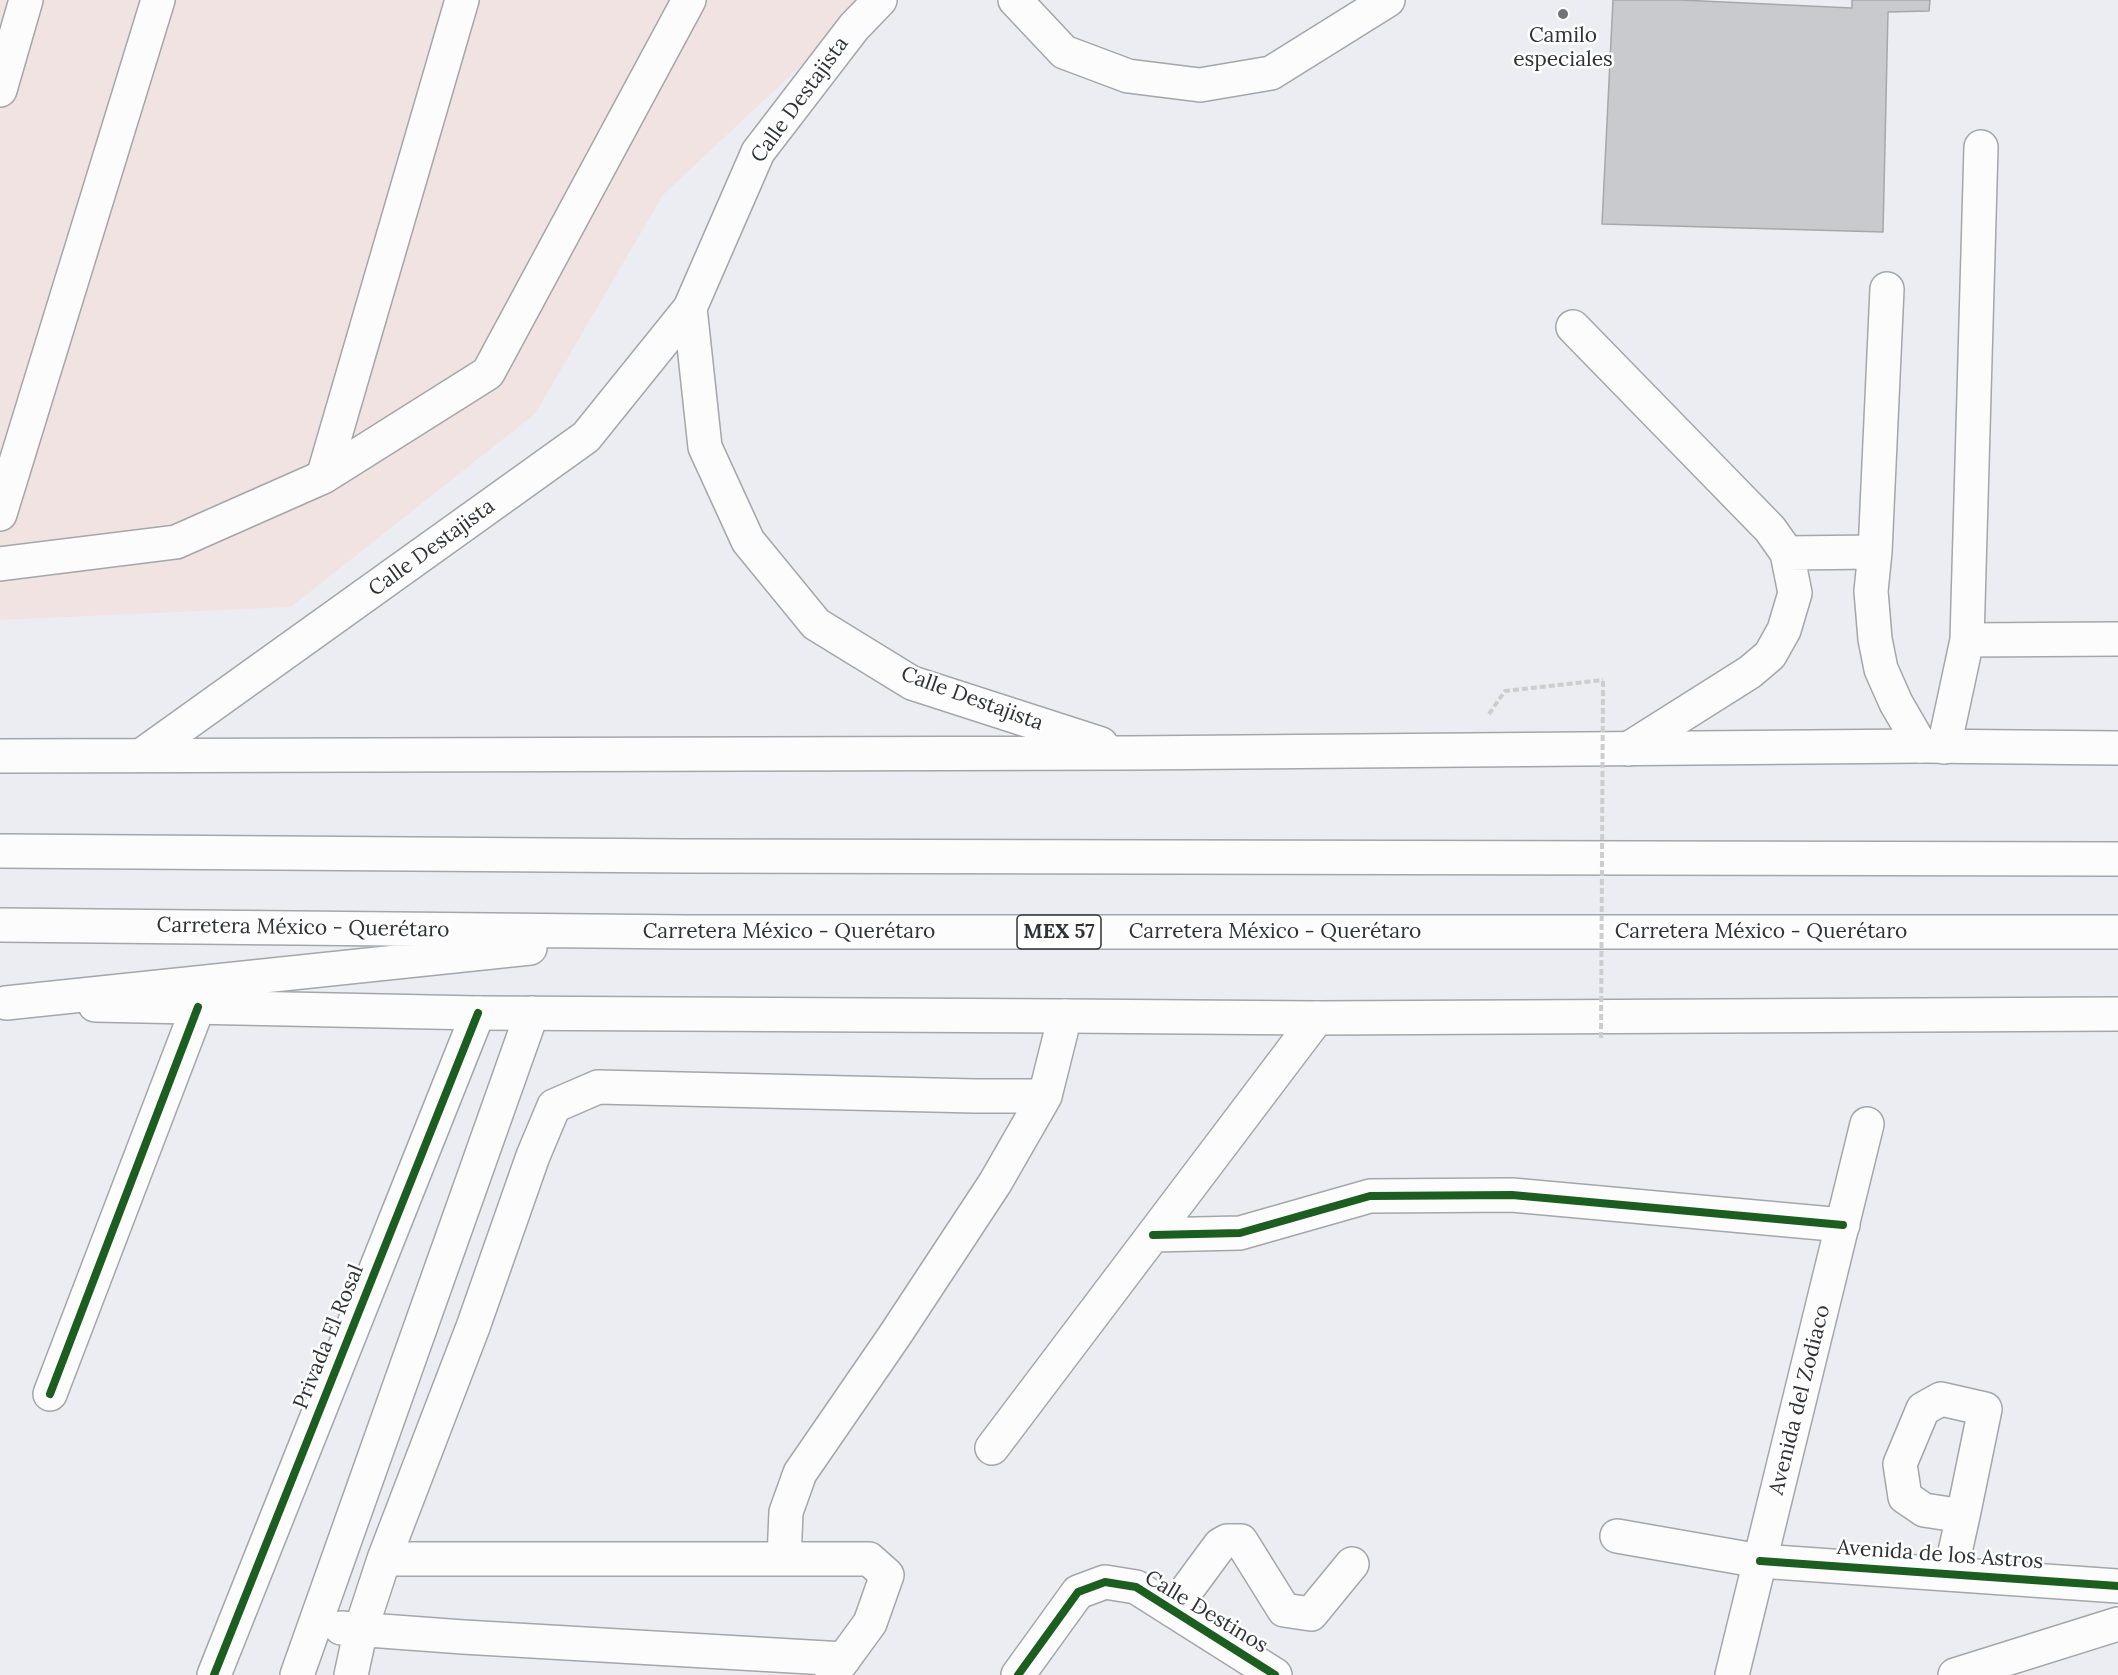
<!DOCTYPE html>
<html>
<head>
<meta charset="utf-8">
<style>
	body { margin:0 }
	canvas { display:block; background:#ecedf2 }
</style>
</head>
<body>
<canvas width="2118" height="1675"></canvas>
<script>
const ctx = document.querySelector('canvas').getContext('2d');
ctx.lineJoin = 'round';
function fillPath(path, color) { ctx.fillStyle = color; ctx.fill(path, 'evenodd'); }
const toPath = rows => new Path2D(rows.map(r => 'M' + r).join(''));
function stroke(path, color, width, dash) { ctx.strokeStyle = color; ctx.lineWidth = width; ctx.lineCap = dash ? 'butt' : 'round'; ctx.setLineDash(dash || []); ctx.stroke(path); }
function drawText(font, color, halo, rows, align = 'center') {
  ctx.font = font + ' Lora,serif'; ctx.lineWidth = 5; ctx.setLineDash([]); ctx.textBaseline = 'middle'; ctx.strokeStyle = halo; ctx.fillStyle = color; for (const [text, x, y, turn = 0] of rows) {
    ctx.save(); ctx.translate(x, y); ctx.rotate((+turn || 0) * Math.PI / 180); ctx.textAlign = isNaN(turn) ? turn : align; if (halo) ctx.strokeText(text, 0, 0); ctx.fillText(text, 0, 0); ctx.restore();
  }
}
const industrial = toPath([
	[0,0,871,0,663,195,535,414,291,607,0,620]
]);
const building = toPath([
	[1613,0,1681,0,1852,8,1852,0,1930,0,1929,11,1888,12,1883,232,1602,224,1613,0]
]);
const path = toPath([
	[1489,714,1505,691,1603,680]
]);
const minor = toPath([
	[0,90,26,0],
	[1573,327,1770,529,1787,553,1795,593,1784,630,1770,655,1750,672,1628,749],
	[323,477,462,0],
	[0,514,158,0],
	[1875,552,1887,289],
	[1787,553,1875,552,1871,591,1875,639,1881,669,1896,703,1921,746],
	[0,564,176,542,323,477,488,373,689,0],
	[1967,640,1981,147],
	[1944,747,1967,640,2118,639],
	[1045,1096,1065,1016],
	[1153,1235,1240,1233,1370,1196,1512,1195,1843,1225],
	[50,1394,198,1007],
	[992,1448,1317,1018],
	[1617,1536,1760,1561,2118,1586],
	[384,1559,869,1559,887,1575,870,1623,832,1675],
	[1950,1574,1963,1516,1985,1409,1941,1399,1923,1409,1900,1464,1905,1497,1924,1510,1963,1516],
	[1172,1610,1220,1545,1227,1541,1241,1541,1284,1610,1311,1614,1352,1564],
	[341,1628,463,1637,844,1659],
	[214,1675,478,1013],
	[297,1675,532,1013],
	[351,1675,361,1629,384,1559,473,1327,533,1156,554,1106,598,1087,975,1096,1045,1096,995,1183,895,1335,800,1473,786,1512,784,1559],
	[1018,1675,1078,1592,1105,1582,1136,1587,1275,1675],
	[1732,1675,1867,1124],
	[1955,1675,2118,1624]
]);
const major = toPath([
	[1015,0,1064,52,1128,76,1200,85,1271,73,1388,0],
	[690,308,705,447,748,541,816,624,912,683,1101,744],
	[142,755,586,437,690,308,758,152,854,27,880,0],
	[0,756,1129,753,1921,746,2118,748],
	[95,1005,478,1013,1065,1016,1317,1018,2118,1014]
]);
const highway = toPath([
	[0,851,686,856,2118,859],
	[0,925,688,932,2118,932],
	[6,1003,530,948]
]);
const pathBridge = toPath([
	[1601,1038,1603,680]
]);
const cycleway = toPath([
	[1153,1235,1240,1233,1370,1196,1512,1195,1843,1225],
	[50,1394,198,1007],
	[1760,1561,2118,1586],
	[214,1675,478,1013],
	[1018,1675,1078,1592,1105,1582,1136,1587,1275,1675]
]);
const markers = [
	[1563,14,6,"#727378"]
];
const shields = [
	[1059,932,84]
];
const shieldNames = [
	["MEX 57",1059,932]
];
const poiNames = [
	["Camilo",1563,36],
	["especiales",1563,60]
];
const streetNames = [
	["Calle Destajista",800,100,-54],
	["Calle Destajista",432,548,-36],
	["Calle Destajista",972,699,20],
	["Carretera México - Querétaro",303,928,1],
	["Carretera México - Querétaro",789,932],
	["Carretera México - Querétaro",1275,932],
	["Carretera México - Querétaro",1761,932],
	["Privada El Rosal",329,1337,-68],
	["Avenida del Zodiaco",1800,1400,-76],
	["Avenida de los Astros",1940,1555,4],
	["Calle Destinos",1206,1612,31]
];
fillPath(industrial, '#f2e3e3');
fillPath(building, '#c9cace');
stroke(building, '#a6a7ab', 1.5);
stroke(minor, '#a4a6a9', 36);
stroke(major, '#a4a6a9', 36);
stroke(highway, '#a4a6a9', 36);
stroke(path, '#cdcdd0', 4, [6, 3]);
stroke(minor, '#fcfcfd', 33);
stroke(major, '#fcfcfd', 33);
stroke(highway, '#fcfcfd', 33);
stroke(pathBridge, '#cdcdd0', 4, [6, 3]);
stroke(cycleway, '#1b5e20', 8);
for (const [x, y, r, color] of markers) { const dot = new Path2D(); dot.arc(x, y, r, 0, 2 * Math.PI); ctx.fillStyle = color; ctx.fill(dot); stroke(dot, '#fff', 2); }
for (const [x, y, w] of shields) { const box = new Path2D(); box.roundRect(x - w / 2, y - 17, w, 34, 4.5); ctx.fillStyle = '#fff'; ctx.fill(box); stroke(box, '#303236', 1.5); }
drawText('bold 20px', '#303236', null, shieldNames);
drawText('21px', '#303236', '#fff', poiNames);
drawText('21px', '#303236', '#fff', streetNames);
</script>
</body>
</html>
